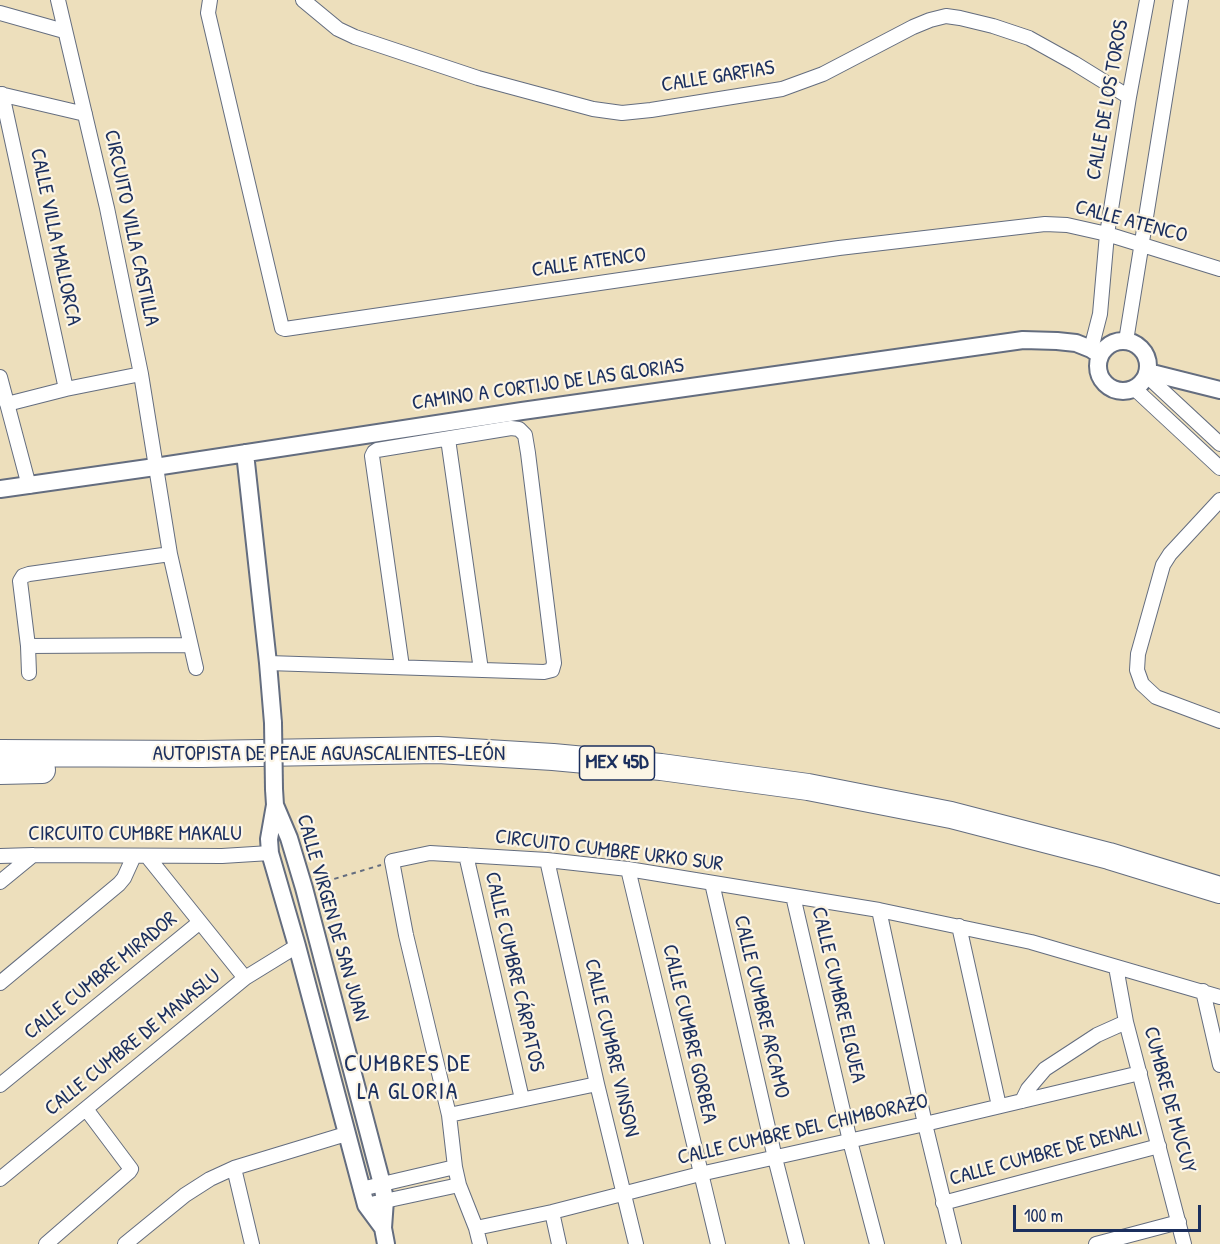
<!DOCTYPE html>
<html>
<head>
<meta charset="utf-8">
<style>
	body { margin:0 }
	#map { position:relative; width:1220px; height:1244px; overflow:hidden; background:#eddfbc; font-family:"Patrick Hand",sans-serif }
	canvas { display:block }
	.scale { position:absolute; left:1013px; top:1205px; width:188px; height:27px; box-sizing:border-box; border:3px solid #1b2f5e; border-top:0; padding-left:8px; font-size:18px; line-height:21px; white-space:nowrap; color:#1b2f5e; -webkit-text-stroke:4px #fcf5e5; paint-order:stroke }
</style>
</head>
<body>
<div id="map">
<canvas width="1220" height="1244"></canvas>
<div class="scale">100 m</div>
</div>
<script>
const ctx = document.querySelector('canvas').getContext('2d');
ctx.lineJoin = 'round';
const toPath = rows => new Path2D(rows.map(r => 'M' + r).join(''));
function stroke(path, color, width, dash) { ctx.strokeStyle = color; ctx.lineWidth = width; ctx.lineCap = dash ? 'butt' : 'round'; ctx.setLineDash(dash || []); ctx.stroke(path); }
function drawText(font, color, halo, rows, align = 'center') {
  ctx.font = font + ' "Patrick Hand",sans-serif'; ctx.lineWidth = 4.5; ctx.setLineDash([]); ctx.textBaseline = 'middle'; ctx.strokeStyle = halo; ctx.fillStyle = color; for (const [text, x, y, turn = 0] of rows) {
    ctx.save(); ctx.translate(x, y); ctx.rotate((+turn || 0) * Math.PI / 180); ctx.textAlign = isNaN(turn) ? turn : align; if (halo) ctx.strokeText(text, 0, 0); ctx.fillText(text, 0, 0); ctx.restore();
  }
}
const path = toPath([
	[317,884,381,865]
]);
const minor = toPath([
	[58,0,107,208,141,374,170,554,196,668],
	[210,0,208,13,282,328,285,329,839,248,1045,224,1067,225,1107,234,1220,269],
	[303,0,338,29,355,37,478,78,593,109,622,113,651,110,782,89,823,74,913,27,930,20,946,16,960,18,993,26,1029,38,1074,63,1129,97],
	[0,13,64,31],
	[0,94,85,114],
	[2,94,66,389],
	[1126,341,1181,0],
	[1091,349,1100,314,1107,234,1129,97,1147,0],
	[1147,376,1220,444],
	[0,377,29,486],
	[1135,389,1220,468],
	[7,404,66,389,141,374],
	[448,439,481,670],
	[1220,500,1170,554,1163,565,1138,654,1137,670,1142,684,1156,697,1220,721],
	[28,646,190,645],
	[268,663,544,672,552,670,554,663,528,453,525,435,519,429,511,428,377,450,374,452,372,456,402,667],
	[29,673,28,646,20,581,23,576,29,574,170,554],
	[466,855,522,1099],
	[0,856,33,855,222,856,270,853],
	[147,856,245,978],
	[547,860,597,1084,636,1244],
	[628,869,718,1244],
	[0,882,33,855],
	[712,883,775,1158,797,1244],
	[793,896,850,1141,877,1244],
	[879,910,925,1124,954,1244],
	[959,926,999,1106],
	[1116,967,1126,1022,1184,1244],
	[0,983,119,884,124,878,134,856],
	[1203,991,1220,1065],
	[0,1085,200,922],
	[1022,1101,1028,1089,1045,1069,1097,1035,1126,1022],
	[449,1115,597,1084],
	[234,1168,252,1244],
	[0,1179,245,978,297,946],
	[361,1189,455,1167],
	[943,1203,1159,1146],
	[366,1205,459,1185],
	[552,1212,559,1244],
	[476,1228,552,1212,700,1174,925,1124,1140,1073],
	[46,1244,129,1172,131,1169,86,1109],
	[125,1244,185,1195,210,1179,234,1168,346,1134],
	[480,1244,476,1228,459,1185,455,1167,449,1115,406,935,392,861,430,853,547,860,628,869,793,896,879,910,1031,942,1220,997],
	[1096,1244,1179,1222]
]);
const tertiary = toPath([
	'1098 366a25 25 0 1 1 50 0a25 25 0 1 1-50 0Z',
	[1148,372,1220,390],
	[245,453,268,663,273,723],
	[0,489,155,467,522,411,1023,340,1057,341,1076,343,1091,349,1100,355],
	[274,789,275,805,269,839,270,853,297,946,366,1205,383,1228],
	[275,805,289,838,304,888,382,1184,385,1200,383,1228,386,1244]
]);
const motorway = toPath([
	[0,753,202,754,438,750,553,757,661,767,808,787,951,815,1109,856,1220,890],
	[0,771,42,770]
]);
const tertiaryBridge = toPath([
	[273,723,274,789]
]);
const shields = [
	[617,763,75]
];
const shieldNames = [
	["MEX 45D",617,763]
];
const streetNames = [
	["CALLE GARFIAS",718,77,-9],
	["CALLE DE LOS TOROS",1108,100,-80],
	["CALLE ATENCO",1131,222,15],
	["CIRCUITO VILLA CASTILLA",131,228,78],
	["CALLE VILLA MALLORCA",55,237,78],
	["CALLE ATENCO",589,263,-8],
	["CAMINO A CORTIJO DE LAS GLORIAS",548,385,-8],
	["AUTOPISTA DE PEAJE AGUASCALIENTES-LEÓN",329,754],
	["CIRCUITO CUMBRE MAKALU",135,834],
	["CIRCUITO CUMBRE URKO SUR",609,851,7],
	["CALLE VIRGEN DE SAN JUAN",332,918,74],
	["CALLE CUMBRE CÁRPATOS",514,972,77],
	["CALLE CUMBRE MIRADOR",101,976,-39],
	["CALLE CUMBRE ELGUEA",838,995,77],
	["CALLE CUMBRE ARCAMO",761,1007,77],
	["CALLE CUMBRE GORBEA",689,1034,77],
	["CALLE CUMBRE DE MANASLU",133,1043,-39],
	["CALLE CUMBRE VINSON",611,1048,77],
	["CUMBRE DE MUCUY",1169,1100,75],
	["CALLE CUMBRE DEL CHIMBORAZO",803,1130,-13],
	["CALLE CUMBRE DE DENALI",1046,1154,-15]
];
const quarterNames = [
	["CUMBRES DE",408,1065],
	["LA GLORIA",408,1093]
];
stroke(minor, '#646d7f', 16);
stroke(tertiary, '#646d7f', 20);
stroke(motorway, '#646d7f', 28);
stroke(path, '#646d7f', 2, [4.5, 4.5]);
stroke(minor, '#fff', 14);
stroke(tertiary, '#fff', 16);
stroke(motorway, '#fff', 26);
stroke(tertiaryBridge, '#646d7f', 20, []);
stroke(tertiaryBridge, '#fff', 16);
for (const [x, y, w] of shields) { const box = new Path2D(); box.roundRect(x - w / 2, y - 17, w, 34, 4.5); ctx.fillStyle = '#fcf5e5'; ctx.fill(box); stroke(box, '#1b2f5e', 1.5); }
drawText('bold 20px', '#1b2f5e', null, shieldNames);
drawText('21px', '#1b2f5e', '#fcf5e5', streetNames);
ctx.letterSpacing = '1.5px';
drawText('24px', '#1b2f5e', '#fcf5e5', quarterNames);
ctx.letterSpacing = '0px';
</script>
</body>
</html>
